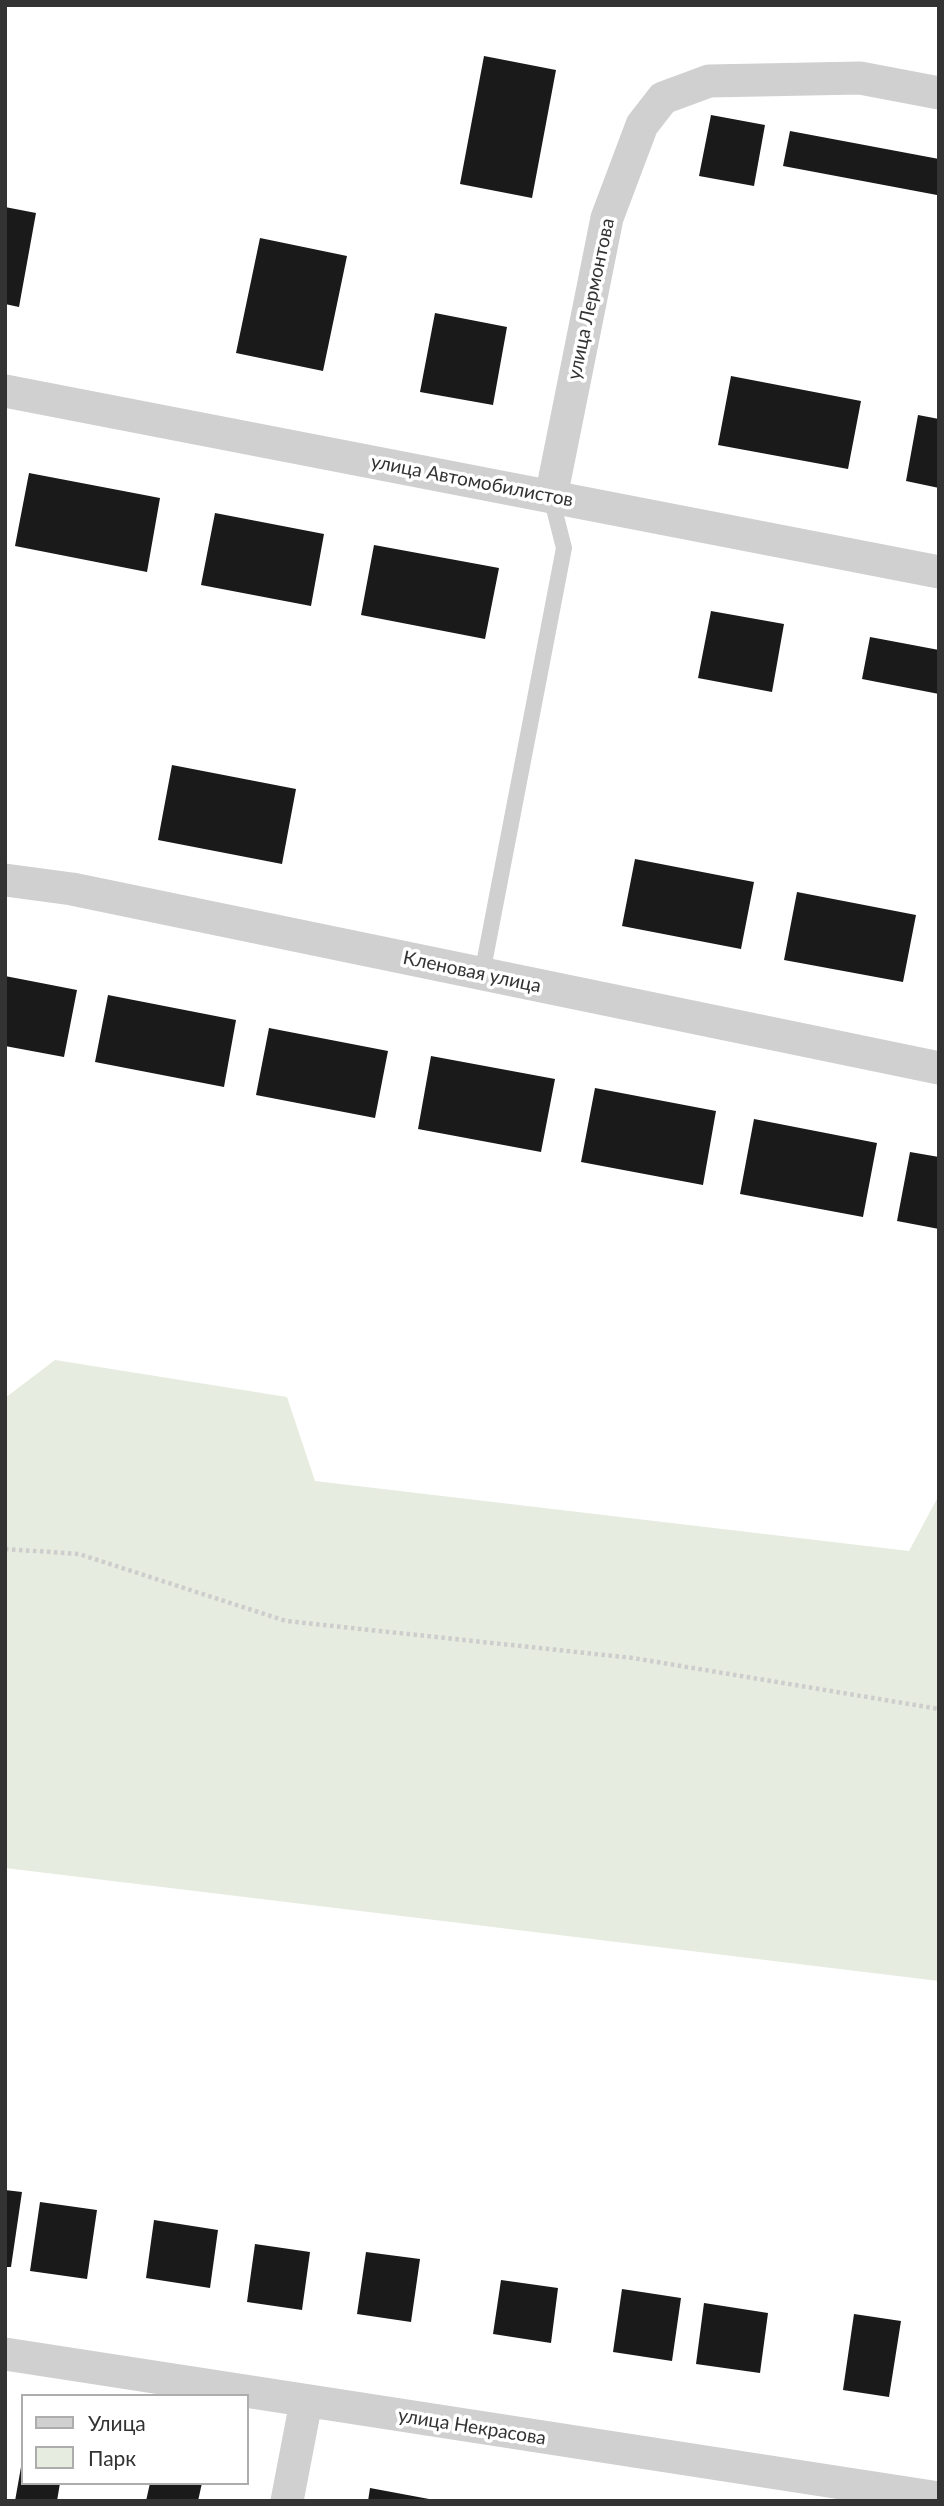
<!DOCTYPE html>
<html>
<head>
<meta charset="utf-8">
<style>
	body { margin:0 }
	#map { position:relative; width:944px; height:2506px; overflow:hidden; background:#fff; font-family:Lato,sans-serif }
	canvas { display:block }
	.frame { position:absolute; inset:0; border:7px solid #333; pointer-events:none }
	.legend { position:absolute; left:21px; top:2394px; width:228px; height:91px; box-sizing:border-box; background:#fff; border:2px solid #adadad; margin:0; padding:9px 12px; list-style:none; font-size:21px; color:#333 }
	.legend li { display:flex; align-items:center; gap:14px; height:35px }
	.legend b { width:35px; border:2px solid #adadad }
</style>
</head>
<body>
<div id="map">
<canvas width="944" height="2506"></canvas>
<div class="frame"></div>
<ul class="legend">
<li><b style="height:9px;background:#d0d0d0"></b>Улица</li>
<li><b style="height:19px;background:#e6ecdf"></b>Парк</li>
</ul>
</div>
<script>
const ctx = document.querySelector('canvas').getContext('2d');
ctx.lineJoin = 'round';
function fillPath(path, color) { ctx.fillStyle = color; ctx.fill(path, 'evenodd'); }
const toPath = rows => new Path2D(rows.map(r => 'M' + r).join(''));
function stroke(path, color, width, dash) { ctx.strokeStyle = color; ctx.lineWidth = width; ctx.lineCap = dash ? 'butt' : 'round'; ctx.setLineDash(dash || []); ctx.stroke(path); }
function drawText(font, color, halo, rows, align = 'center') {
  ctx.font = font + ' Lato,sans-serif'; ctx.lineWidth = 7; ctx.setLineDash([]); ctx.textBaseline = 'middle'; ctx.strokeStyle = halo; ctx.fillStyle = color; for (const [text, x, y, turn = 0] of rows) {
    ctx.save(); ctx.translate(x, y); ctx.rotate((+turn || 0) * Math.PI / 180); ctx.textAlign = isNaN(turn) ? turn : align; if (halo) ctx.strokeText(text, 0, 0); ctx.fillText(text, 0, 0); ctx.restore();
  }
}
const green = toPath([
	[55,1360,287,1397,315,1481,909,1551,939,1495,939,1981,5,1868,5,1398]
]);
const building = toPath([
	[484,56,556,70,532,198,460,184],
	[711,115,765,125,754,186,699,176],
	[790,131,939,159,937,195,783,166],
	[5,207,36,213,19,307,5,304],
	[260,238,347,256,323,371,236,353],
	[435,313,507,327,493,405,420,392],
	[731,376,861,401,848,469,718,445],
	[918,415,939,419,939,488,906,481],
	[29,473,160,498,147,572,15,546],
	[215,513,324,534,311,606,201,585],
	[374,545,499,568,485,639,361,615],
	[711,611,784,624,772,692,698,678],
	[870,637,939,650,939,694,862,679],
	[172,765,296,789,282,864,158,840],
	[635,859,754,882,741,949,622,926],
	[797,892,916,915,903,982,784,960],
	[5,976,77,990,64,1057,5,1046],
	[108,995,236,1020,224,1087,95,1062],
	[269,1028,388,1051,375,1118,256,1095],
	[431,1056,555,1079,541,1152,418,1129],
	[595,1088,716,1111,703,1185,581,1162],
	[754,1119,877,1143,863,1217,740,1194],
	[910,1152,939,1157,939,1229,897,1221],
	[5,2190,22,2192,11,2267,5,2267],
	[40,2202,97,2210,87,2279,30,2271],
	[154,2220,218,2230,210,2288,146,2278],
	[255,2244,310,2252,302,2310,247,2302],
	[366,2252,420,2259,411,2322,357,2314],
	[501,2280,558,2288,551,2343,493,2334],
	[622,2289,681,2298,672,2361,613,2352],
	[704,2303,768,2313,760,2373,696,2364],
	[854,2314,901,2321,889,2397,843,2390],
	[21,2467,23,2483,60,2483,57,2501,15,2501],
	[150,2483,202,2483,198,2501,146,2501],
	[370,2488,429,2499,429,2501,368,2501]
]);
const path = toPath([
	[5,1549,79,1554,286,1621,633,1658,939,1709]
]);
const lane = toPath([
	[482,974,564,548,551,497]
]);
const street = toPath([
	[5,391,939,572],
	[551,497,607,218,642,125,663,98,709,81,860,78,939,93],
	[5,880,72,889,939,1068],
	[5,2354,939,2498],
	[287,2501,306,2402]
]);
const streetNames = [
	["улица Лермонтова",591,299,-78],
	["улица Автомобилистов",472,481,11],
	["Кленовая улица",472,972,12],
	["улица Некрасова",472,2427,9]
];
fillPath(green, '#e6ecdf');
fillPath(building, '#1a1a1a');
stroke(path, '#cdcdcd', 4.5, [3.5, 3.5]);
stroke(lane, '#d0d0d0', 16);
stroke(street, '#d0d0d0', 33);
drawText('19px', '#333', '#fff', streetNames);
</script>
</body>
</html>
